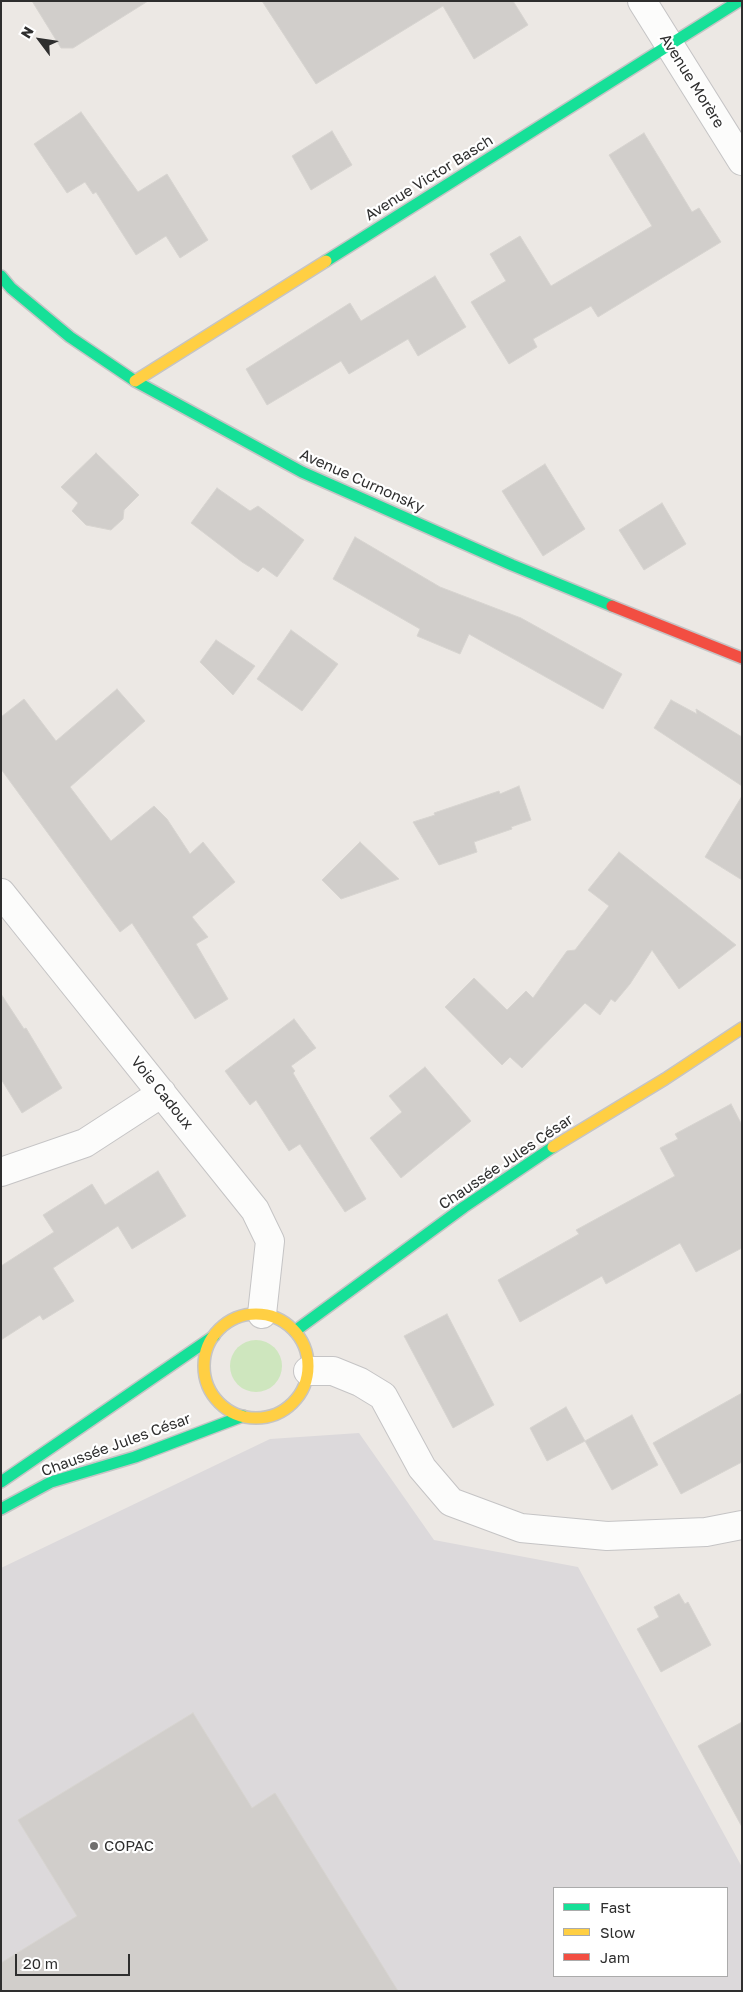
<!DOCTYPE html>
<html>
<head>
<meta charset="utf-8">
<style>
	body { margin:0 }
	#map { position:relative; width:743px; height:1992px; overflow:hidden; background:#ece8e4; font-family:"Golos Text",sans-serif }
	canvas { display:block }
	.frame { position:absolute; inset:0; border:2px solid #2e2e2e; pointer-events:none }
	.legend { position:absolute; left:553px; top:1887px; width:175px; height:90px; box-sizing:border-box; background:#fff; border:1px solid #ababab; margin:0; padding:6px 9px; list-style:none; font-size:15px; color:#2e2e2e }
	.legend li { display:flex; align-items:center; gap:10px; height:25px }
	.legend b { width:25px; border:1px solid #ababab }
	.north { position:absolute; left:15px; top:15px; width:50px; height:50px; -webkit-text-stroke:4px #fff; paint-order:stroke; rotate:301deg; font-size:14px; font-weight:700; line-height:20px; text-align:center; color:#2e2e2e }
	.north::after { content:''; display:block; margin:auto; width:18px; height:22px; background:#2e2e2e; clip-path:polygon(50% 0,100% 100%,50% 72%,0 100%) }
	.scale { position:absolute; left:15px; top:1954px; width:115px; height:22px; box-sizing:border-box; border:2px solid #2e2e2e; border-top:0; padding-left:6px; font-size:15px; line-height:18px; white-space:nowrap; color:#2e2e2e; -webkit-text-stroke:4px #fff; paint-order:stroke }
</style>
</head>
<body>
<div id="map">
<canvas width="743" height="1992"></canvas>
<div class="frame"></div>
<ul class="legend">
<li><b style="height:6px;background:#16e098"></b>Fast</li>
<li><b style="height:6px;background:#ffcf43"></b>Slow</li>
<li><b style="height:6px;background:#f24e42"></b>Jam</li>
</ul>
<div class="north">N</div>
<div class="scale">20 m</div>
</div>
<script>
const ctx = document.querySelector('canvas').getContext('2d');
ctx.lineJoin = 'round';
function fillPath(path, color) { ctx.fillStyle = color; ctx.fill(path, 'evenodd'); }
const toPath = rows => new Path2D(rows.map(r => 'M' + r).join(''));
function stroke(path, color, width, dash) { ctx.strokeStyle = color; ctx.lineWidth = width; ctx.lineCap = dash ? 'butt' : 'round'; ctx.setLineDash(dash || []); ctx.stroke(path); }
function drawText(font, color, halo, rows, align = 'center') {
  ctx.font = font + ' "Golos Text",sans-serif'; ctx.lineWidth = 4.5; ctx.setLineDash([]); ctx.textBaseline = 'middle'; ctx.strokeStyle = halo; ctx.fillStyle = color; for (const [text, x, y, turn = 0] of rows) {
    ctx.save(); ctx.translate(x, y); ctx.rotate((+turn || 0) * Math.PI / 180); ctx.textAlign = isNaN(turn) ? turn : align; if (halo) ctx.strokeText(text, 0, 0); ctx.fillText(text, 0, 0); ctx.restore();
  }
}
const industrial = toPath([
	[359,1433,434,1540,578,1567,742,1867,742,1991,1,1991,1,1568,270,1439],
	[554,1888,727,1888,727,1976,554,1976]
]);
const green = toPath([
	'230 1366a26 26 0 1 1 52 0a26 26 0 1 1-52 0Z'
]);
const building = toPath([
	[32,1,148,1,73,48,61,48,32,1],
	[262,1,513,1,528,25,474,59,443,6,316,84,262,1],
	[81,112,138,192,167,174,208,240,180,258,166,236,136,255,96,192,93,194,85,182,67,193,34,144,81,112],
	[332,131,352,165,311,190,292,156,332,131],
	[644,133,692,212,699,208,721,242,598,317,591,306,533,339,537,347,509,364,471,302,506,281,490,254,520,236,551,286,652,226,609,155,644,133],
	[435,276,466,327,418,356,408,339,349,374,341,361,267,405,246,369,350,303,361,321,435,276],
	[96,453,139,495,124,510,123,519,111,530,86,525,72,511,78,503,61,487,96,453],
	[545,464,585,529,543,556,502,491,545,464],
	[217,488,250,511,258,506,304,540,277,577,263,567,258,572,242,562,191,523,217,488],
	[662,503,686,544,644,570,619,530,662,503],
	[355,537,440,587,521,618,622,674,603,709,469,634,460,654,417,636,420,629,333,579,355,537],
	[291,630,338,664,302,711,257,679,291,630],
	[216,640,255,666,233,695,200,662,216,640],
	[117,689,145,721,70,787,111,841,154,806,167,819,190,854,203,842,235,882,192,917,208,937,196,944,228,999,195,1019,132,923,120,932,1,769,1,717,24,699,56,741,117,689],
	[671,700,697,714,696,709,742,737,742,786,654,728,671,700],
	[519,786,531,820,511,827,512,829,474,842,477,852,439,865,413,822,435,815,434,813,499,791,500,794,519,786],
	[742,796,742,880,705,857,742,796],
	[360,842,399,879,341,899,322,880,360,842],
	[619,852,736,945,679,989,652,950,630,984,615,1002,611,999,600,1015,585,1003,522,1068,510,1057,502,1065,445,1007,474,978,507,1010,526,991,533,998,567,951,575,950,609,906,588,890,619,852],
	[1,994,24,1029,26,1028,62,1088,22,1113,1,1079,1,994],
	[294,1019,316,1048,291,1066,295,1071,293,1073,366,1199,345,1212,300,1144,289,1151,256,1100,250,1105,225,1071,294,1019],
	[425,1067,471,1121,401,1178,370,1138,402,1112,389,1096,425,1067],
	[731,1104,742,1125,742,1248,696,1272,680,1243,606,1284,602,1276,520,1322,498,1280,579,1234,576,1230,675,1176,660,1148,678,1139,675,1134,731,1104],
	[158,1171,186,1216,132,1249,118,1226,53,1268,74,1301,43,1320,40,1315,1,1340,1,1266,54,1232,43,1215,92,1184,105,1205,158,1171],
	[447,1314,494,1405,453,1428,404,1336,447,1314],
	[742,1393,742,1462,681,1494,653,1443,742,1393],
	[566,1407,585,1441,547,1461,530,1428,566,1407],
	[632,1415,658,1465,612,1490,585,1441,632,1415],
	[679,1594,685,1604,688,1602,711,1645,661,1672,637,1629,659,1617,654,1607,679,1594],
	[193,1713,252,1808,275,1793,398,1991,1,1991,1,1963,77,1916,18,1820,193,1713],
	[742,1722,742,1827,698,1746,742,1722]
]);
const street = toPath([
	[642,1,742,161],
	[1,893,255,1210,270,1241,262,1314],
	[1,1172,85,1143,162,1093],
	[308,1371,333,1371,360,1382,383,1396,422,1468,451,1502,521,1528,607,1536,706,1532,742,1525]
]);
const fast = toPath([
	[326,261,739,1],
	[1,276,11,288,70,337,135,381,302,472,512,565,612,606],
	[295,1331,464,1207,553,1147],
	[1,1482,214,1336],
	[1,1509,51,1482,135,1457,243,1416]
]);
const slow = toPath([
	[135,381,326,261],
	[553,1147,665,1079,742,1028],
	'204 1366a52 52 0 1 1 104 0a52 52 0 1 1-104 0Z'
]);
const jam = toPath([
	[612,606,742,658]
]);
const markers = [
	[94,1846,5,"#706f6e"]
];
const streetNames = [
	["Avenue Morère",692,81,58],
	["Avenue Victor Basch",429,178,-32],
	["Avenue Curnonsky",362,481,24],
	["Voie Cadoux",162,1093,51],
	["Chaussée Jules César",506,1162,-34],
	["Chaussée Jules César",116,1445,-20]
];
const poiNames = [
	["COPAC",104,1846]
];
fillPath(industrial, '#dcd9db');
fillPath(green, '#cee6be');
fillPath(building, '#d1cecb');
stroke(building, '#d7d4d0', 1);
stroke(street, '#c5c4c5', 30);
stroke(fast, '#c5c4c5', 14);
stroke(slow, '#c5c4c5', 14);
stroke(jam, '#c5c4c5', 14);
stroke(street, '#fcfcfb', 28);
stroke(fast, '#16e098', 11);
stroke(slow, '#ffcf43', 11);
stroke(jam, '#f24e42', 11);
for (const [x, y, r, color] of markers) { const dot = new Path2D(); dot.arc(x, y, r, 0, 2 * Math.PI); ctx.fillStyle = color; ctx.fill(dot); stroke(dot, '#fff', 2); }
drawText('15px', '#2e2e2e', '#fff', streetNames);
drawText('15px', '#2e2e2e', '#fff', poiNames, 'left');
</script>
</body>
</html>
